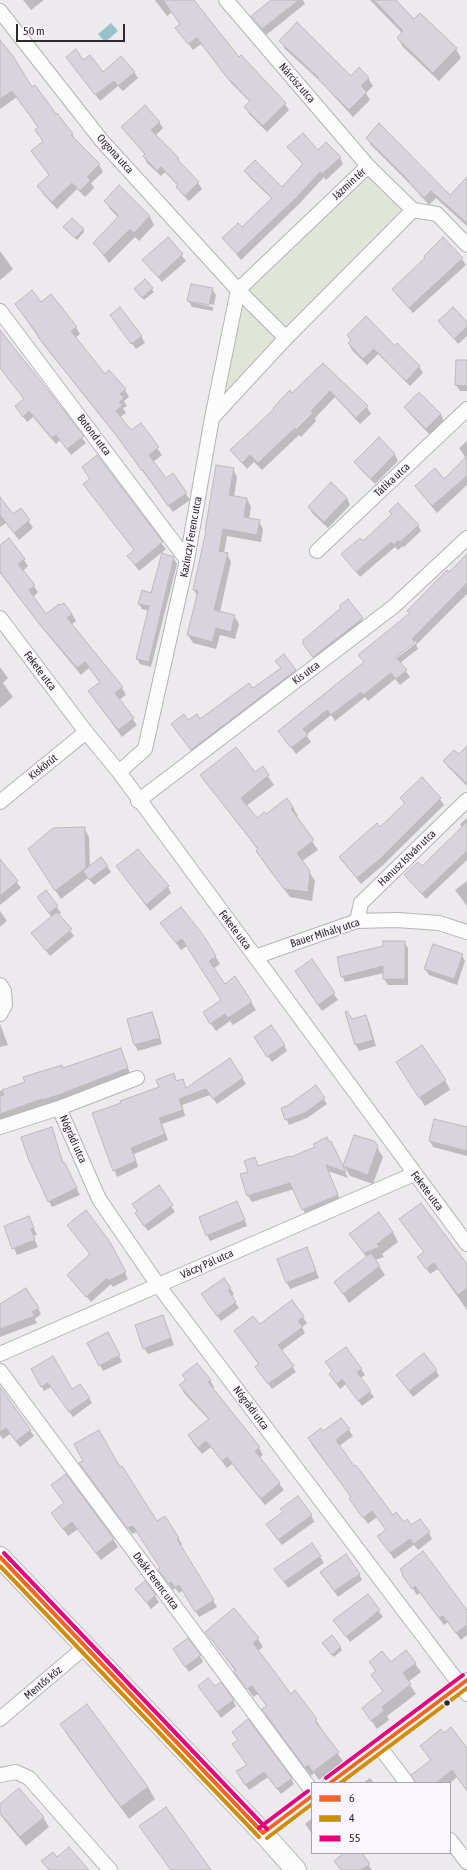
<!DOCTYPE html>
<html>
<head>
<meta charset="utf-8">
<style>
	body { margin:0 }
	#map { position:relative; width:467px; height:1870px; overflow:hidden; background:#edeaee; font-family:"Asap Condensed",sans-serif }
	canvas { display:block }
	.legend { position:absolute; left:311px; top:1782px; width:140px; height:72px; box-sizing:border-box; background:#fbf5fe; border:1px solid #a9a4ab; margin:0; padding:5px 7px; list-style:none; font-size:12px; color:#2d2a2e }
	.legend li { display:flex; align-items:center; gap:8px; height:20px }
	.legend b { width:20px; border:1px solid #a9a4ab }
	.scale { position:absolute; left:16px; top:24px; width:109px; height:18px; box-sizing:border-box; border:2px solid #2d2a2e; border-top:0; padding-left:5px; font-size:12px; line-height:14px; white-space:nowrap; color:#2d2a2e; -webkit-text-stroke:3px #fbf5fe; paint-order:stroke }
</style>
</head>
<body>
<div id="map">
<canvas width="467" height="1870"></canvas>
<ul class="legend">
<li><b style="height:5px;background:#f26522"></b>6</li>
<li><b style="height:5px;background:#cf8d09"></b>4</li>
<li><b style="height:5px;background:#e5007d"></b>55</li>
</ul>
<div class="scale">50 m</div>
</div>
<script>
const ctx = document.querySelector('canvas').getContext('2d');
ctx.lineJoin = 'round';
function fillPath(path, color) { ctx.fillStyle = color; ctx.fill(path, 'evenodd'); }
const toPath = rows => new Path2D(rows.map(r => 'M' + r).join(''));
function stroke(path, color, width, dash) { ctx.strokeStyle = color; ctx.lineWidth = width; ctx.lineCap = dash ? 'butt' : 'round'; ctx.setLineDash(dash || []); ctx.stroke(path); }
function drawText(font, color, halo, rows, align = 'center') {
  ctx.font = font + ' "Asap Condensed",sans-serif'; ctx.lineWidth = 3; ctx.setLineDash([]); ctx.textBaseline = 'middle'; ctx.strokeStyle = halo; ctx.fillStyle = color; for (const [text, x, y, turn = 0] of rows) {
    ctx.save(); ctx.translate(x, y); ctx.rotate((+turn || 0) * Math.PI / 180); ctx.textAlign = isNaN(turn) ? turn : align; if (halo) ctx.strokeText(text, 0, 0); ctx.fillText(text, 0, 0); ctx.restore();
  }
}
const green = toPath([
	[368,166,413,210,212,418,238,290]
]);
const water = toPath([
	[111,23,118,31,105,42,98,34]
]);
const shadow = toPath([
	[23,0,44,0,31,10],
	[155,0,192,0,239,59,285,104,289,110,267,132,249,114,245,107,250,102,231,83,201,44,193,50,177,28,181,25,172,12,167,16],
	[272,0,303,0,305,4,266,35,252,16],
	[370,0,396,0,414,21,420,15,456,49,461,58,439,81,403,47,398,38,402,33],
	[281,41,351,77,368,78,373,86,366,93,370,100,353,117,322,83,285,49],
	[0,42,32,89,72,134,77,142,99,165,103,172,91,183,94,188,85,197,77,189,57,209,43,194,39,187,50,176,32,151,43,142,36,130,39,128,17,97,0,109],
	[83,61,102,73,134,72,138,78,123,91,118,86,100,101,71,63],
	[159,122,163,128,155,136,178,158,181,165,198,183,202,189,189,201,181,193,178,186,165,172,161,176,147,163,144,157,145,155,122,127],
	[367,138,450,197,467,184,467,226,436,198,429,205,411,185,371,145],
	[289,147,318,151,340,158,343,164,326,180,324,177,299,204,241,260,224,238,242,229,272,199,249,177,246,171,282,188,303,165],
	[119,187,150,217,154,225,139,241,135,237,109,263,94,243,119,218,110,209,105,201],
	[83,229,84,232,77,240,66,230],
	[168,238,186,261,162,282,144,260],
	[0,251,13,269,0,280],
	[462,259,466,265,413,313,393,290],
	[145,281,154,292,144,300,137,292],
	[212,289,216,295,214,305,191,300,191,302,213,307,213,311,192,307,188,300],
	[41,303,76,327,80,334,75,338,105,375,109,372,125,390,129,397,124,401,127,406,123,408,126,413,120,417,130,432,141,424,162,455,153,462,166,479,186,494,190,500,173,512,121,442,43,344,16,305],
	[111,315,141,336,145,343,136,349],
	[440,321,467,324,467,336,458,344],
	[0,331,86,443,71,455,60,440,56,444,33,417,27,422,16,406,25,400,0,368],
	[348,336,395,347,419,366,423,373,410,386,378,354,367,365,352,350,349,344,351,341],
	[467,361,467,391,460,391,456,385],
	[323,364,367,407,371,414,360,424,335,397,315,418,316,421,301,437,299,435,262,470,254,462,247,469,232,451],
	[419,393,441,415,444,421,430,435,409,413,406,407],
	[379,439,395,455,398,461,375,484,359,468,355,462],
	[467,441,467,485,437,513,416,487,444,480,466,458,459,448],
	[83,468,151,530,166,549,139,571,128,556,135,551,84,484,91,480],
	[233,469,237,477,234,497,247,499,251,507,249,519,259,521,263,529,261,542,227,536,224,553,227,554,231,562,220,612,234,616,239,624,235,639,220,635,216,649,193,643,188,635,198,597,194,590],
	[347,498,350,505,328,528,312,513,309,507],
	[0,499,13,515,21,509,33,528,19,540,6,523,0,527],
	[418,525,421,531,404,547,403,546,398,550,395,547,360,577,343,555,363,543],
	[0,546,24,560,28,566,23,571,38,592,33,597,46,616,72,614,76,621,71,625,122,688,126,695,119,700,137,725,122,737,89,692,100,683,89,668,81,675,43,629,0,573],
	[467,556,467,594,416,645,418,649,400,663,410,677,400,685,395,679,368,701,365,697,335,721,331,715,306,735,311,742,296,754,279,731,365,663,411,614,409,611],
	[416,641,416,643,393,661,392,659],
	[173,557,177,564,151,667,140,664,137,659,149,611,142,609,139,604,152,594],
	[348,600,366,625,317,663,304,644,342,609],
	[284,656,299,677,195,756,172,724,200,720,253,690,281,669,277,661],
	[0,667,8,678,3,683,13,697,0,708],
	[467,749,467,786,448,767,444,761,459,755],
	[262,768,274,785,246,806,257,819,265,816,286,800,293,807,298,816,296,817,318,850,302,861,315,881,312,901,290,897,262,860,258,850,202,775,255,773],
	[401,798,440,799,444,805,383,865,361,884,340,858,380,828,405,805],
	[467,818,467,860,426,899,405,875,422,867,462,828,460,824],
	[84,828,89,837,90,867,107,866,111,872,94,885,88,878,61,899,34,858],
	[0,860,21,888,0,905],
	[117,867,168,887,171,893,150,911],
	[467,881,467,906,455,890],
	[46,891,61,913,58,915,74,936,50,956,33,933,52,918,38,897],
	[0,911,7,921,0,927],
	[161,923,203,936,220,964,213,969,224,985,251,1002,256,1010,233,1025,230,1021,216,1031,208,1020,222,1000,187,946,181,950],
	[404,942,408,948,408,985,388,985,384,979,384,973,345,982,342,976,384,947],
	[462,955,465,961,457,985,429,975,425,969],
	[311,961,338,1000,322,1011,299,977],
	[346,1012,352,1020,365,1016,369,1022,376,1046,359,1051,356,1045],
	[152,1013,155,1019,162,1044,138,1051,135,1045,128,1020],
	[0,1024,8,1045,0,1047],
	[259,1043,284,1045,287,1051,272,1062],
	[120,1050,131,1075,0,1121,0,1091],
	[230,1060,246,1084,217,1104,210,1095,182,1105,185,1116,162,1124,168,1140,134,1154,138,1167,117,1177,94,1114,160,1087,173,1074,177,1082,182,1080,187,1089],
	[403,1072,445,1080,450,1090,425,1106],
	[315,1086,327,1104,307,1118,289,1125,282,1109,288,1107],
	[467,1128,467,1156,433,1147,430,1141],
	[51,1129,64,1164,80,1195,52,1207,49,1201],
	[329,1143,334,1149,348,1178,328,1171,341,1202,306,1216,294,1189,252,1202,248,1196,249,1172,255,1158,259,1167,291,1158],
	[377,1147,383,1157,373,1184,350,1176,344,1166],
	[158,1187,175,1212,148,1231,139,1219],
	[240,1208,247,1226,210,1241,207,1235],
	[29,1217,37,1235,33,1236,38,1247,17,1255,5,1227],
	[68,1225,113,1249,128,1279,113,1287,111,1284,91,1302,68,1275,90,1255],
	[393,1232,398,1242,382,1254,384,1257,375,1260,385,1275,349,1303,335,1282,367,1258,351,1235],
	[307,1249,319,1278,290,1289,287,1283],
	[419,1258,467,1265,467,1310,438,1269,430,1274],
	[230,1288,234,1294,231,1297,239,1308,221,1321,206,1301],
	[292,1301,307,1323,302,1327,305,1333,281,1351,296,1372,272,1389,260,1373,259,1365,235,1331,259,1326],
	[0,1305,38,1308,41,1314,35,1319,37,1323,0,1337],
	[163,1316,174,1345,148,1354,144,1348],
	[111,1340,122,1362,103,1371,100,1365],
	[326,1362,361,1369,365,1375,360,1378,374,1397,362,1406,346,1384,340,1389,333,1379,333,1372],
	[32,1370,89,1398,92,1403,73,1417,51,1387,44,1391],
	[436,1370,439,1376,413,1397,401,1381],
	[183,1375,210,1380,214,1387,212,1389,259,1448,263,1455,259,1458,284,1490,265,1505,232,1464,227,1468,211,1447,202,1454,193,1443,189,1436,209,1420,184,1393,180,1385,186,1380],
	[0,1389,34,1436,20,1447,10,1434,3,1439,0,1435],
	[341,1419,353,1436,339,1446,354,1467,393,1516,403,1523,429,1533,432,1539,418,1550,414,1545,394,1559,379,1537,387,1531,377,1517,368,1524,354,1505,352,1498,312,1445,309,1438,323,1433],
	[120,1469,157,1522,178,1538,182,1544,180,1546,217,1607,199,1617,184,1590,179,1593,175,1588,173,1590,163,1576,161,1569,137,1532,132,1534,84,1470],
	[52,1485,113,1539,118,1547,101,1560,78,1529,68,1536,52,1513,65,1504],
	[311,1515,314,1522,282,1545,271,1531],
	[312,1544,324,1563,288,1588,279,1575],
	[359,1574,362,1580,338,1597,325,1578],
	[405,1577,467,1610,467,1635,461,1640,448,1622,444,1625,420,1593,417,1595],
	[136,1589,155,1596,159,1602,151,1609],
	[367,1595,383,1617,350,1642,335,1621],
	[206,1632,258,1639,263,1647,258,1651,290,1695,316,1720,321,1728,320,1729,343,1761,319,1780,314,1773,311,1776,268,1718,263,1710,267,1707,258,1694,253,1697,236,1672],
	[325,1646,340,1647,342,1650,334,1657],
	[406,1651,421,1672,408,1682,416,1694,387,1716,389,1720,377,1729,363,1708,383,1692,373,1675,376,1672,370,1662,390,1663],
	[178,1656,200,1656,203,1662,189,1672],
	[199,1686,215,1688,233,1700,236,1706,221,1718],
	[61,1724,148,1787,155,1799,129,1819,68,1736],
	[444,1734,467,1749,467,1791,457,1777,450,1783,417,1783,431,1761,421,1746],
	[247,1765,291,1778,294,1784,281,1794,268,1777,249,1790,238,1772],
	[370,1778,374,1783,363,1783],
	[0,1805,43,1817,49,1827,26,1846,2,1817,0,1814],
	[312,1818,312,1834,305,1824],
	[346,1853,360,1853,372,1870,341,1870,335,1861]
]);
const building = toPath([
	[163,0,194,0,239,57,241,55,286,103,263,126,244,107,250,101,226,76,197,38,188,44,175,28,180,24,163,0],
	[271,0,299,0,262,29,251,16,271,0],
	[374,0,396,0,414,19,420,13,457,48,433,73,397,38,403,31,374,0],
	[297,22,351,76,359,67,369,78,361,86,367,92,349,110,318,79,319,78,279,41,297,22],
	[0,40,13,56,32,87,35,85,56,114,57,113,73,134,71,135,100,164,87,177,91,180,80,191,72,183,52,202,37,186,49,175,31,151,43,141,35,130,38,127,12,91,0,99,0,40],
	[76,49,83,60,90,55,103,72,121,56,135,72,118,86,114,81,95,95,66,57,76,49],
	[145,105,160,122,151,130,179,158,177,159,199,182,185,196,176,187,178,185,161,167,157,171,143,156,145,154,121,127,145,105],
	[379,123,450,195,467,177,467,223,431,191,424,198,408,181,409,181,366,138,379,123],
	[303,133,318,150,326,142,341,157,322,174,320,172,296,198,237,254,222,238,238,223,242,227,272,198,244,171,255,160,282,187,303,164,287,147,303,133],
	[119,185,150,216,134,233,130,229,104,255,93,243,119,216,104,201,119,185],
	[72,218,84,229,75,238,63,227,72,218],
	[168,237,183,254,158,277,142,260,168,237],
	[443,237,463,258,409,308,392,289,425,258,424,256,443,237],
	[145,279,153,288,142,298,134,289,145,279],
	[191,284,213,288,209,305,187,301,191,284],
	[32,290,41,302,51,294,77,327,71,331,105,374,109,370,126,389,120,394,124,398,119,402,123,405,116,411,131,430,141,423,159,447,149,455,166,478,173,473,187,493,168,506,143,470,142,471,116,435,38,337,39,336,15,304,32,290],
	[120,307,142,336,131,344,110,315,120,307],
	[453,307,467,322,467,327,454,339,438,321,453,307],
	[366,316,395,346,397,343,420,366,406,381,374,349,363,359,348,343,351,340,347,335,366,316],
	[0,330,84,436,67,449,56,435,52,438,29,411,23,417,15,406,24,399,0,368,0,330],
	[456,360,467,360,467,386,455,385,456,360],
	[323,363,368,406,356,418,330,391,311,411,313,413,296,430,295,428,258,463,250,455,242,463,230,450,274,409,273,408,290,390,292,393,323,363],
	[419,392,441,414,426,429,404,407,419,392],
	[379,437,395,454,371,479,354,462,379,437],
	[97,455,163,542,135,565,127,556,134,550,83,484,90,479,82,467,97,455],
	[467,456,467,476,432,506,415,486,435,468,444,479,467,456],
	[216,465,234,468,229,495,247,498,244,517,260,520,257,535,223,529,219,551,228,553,214,610,235,615,231,632,216,628,212,642,187,635,198,591,193,590,206,531,205,531,216,465],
	[331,482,347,498,324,522,308,507,331,482],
	[0,497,13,514,21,508,30,520,14,533,0,515,0,497],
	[398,503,419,525,400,542,398,540,394,545,391,542,356,572,341,554,360,538,363,541,392,514,389,511,398,503],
	[9,538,25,559,18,564,35,585,29,590,46,614,59,604,60,605,64,603,72,614,67,618,123,687,115,693,134,718,118,730,88,691,100,682,85,662,77,668,37,621,0,572,0,545,9,538],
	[162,553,174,557,149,662,136,659,149,606,138,604,142,590,151,593,162,553],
	[467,554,467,583,412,639,415,642,396,657,407,670,396,679,391,673,363,695,361,692,331,715,327,710,303,729,308,735,291,748,278,731,364,662,358,655,410,613,407,611,447,570,449,572,467,554],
	[348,599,363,618,313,657,303,644,303,640,341,608,339,606,348,599],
	[284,654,296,670,191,750,171,724,184,714,188,720,197,714,200,719,249,683,253,688,281,668,275,661,284,654],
	[467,746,467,784,443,761,454,750,459,754,467,746],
	[236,747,255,772,263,766,269,775,241,798,257,818,264,812,266,814,287,798,293,807,291,809,314,840,297,853,310,871,308,892,284,889,256,851,258,849,200,775,236,747],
	[422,777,441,798,380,859,357,878,339,857,377,823,380,827,405,803,400,798,422,777],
	[467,822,467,851,422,894,404,875,418,862,422,866,467,822],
	[85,827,86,868,55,891,28,849,53,828,85,827],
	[138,849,169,886,146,905,116,866,138,849],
	[101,857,108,866,89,880,83,871,101,857],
	[0,859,18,881,0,896,0,859],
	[46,890,58,906,49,913,37,897,46,890],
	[181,907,204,936,216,956,209,961,225,984,235,976,252,1002,228,1018,225,1014,210,1024,203,1012,221,1000,182,939,176,943,160,923,181,907],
	[57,912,72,929,46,951,31,933,57,912],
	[383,941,405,941,405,979,383,979,383,966,341,977,337,957,383,946,383,941],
	[433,944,463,954,454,979,424,969,433,944],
	[312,959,335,993,318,1005,295,971,312,959],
	[347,1011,352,1019,366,1015,373,1040,355,1045,345,1012,347,1011],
	[152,1012,160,1038,134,1045,127,1019,152,1012],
	[271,1025,285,1045,267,1057,254,1037,271,1025],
	[422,1045,446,1080,419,1098,396,1062,422,1045],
	[121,1048,128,1068,61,1094,43,1100,42,1099,0,1114,0,1096,4,1095,2,1090,25,1082,23,1077,62,1065,63,1068,121,1048],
	[230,1058,243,1078,213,1099,206,1089,179,1099,183,1110,159,1118,165,1134,131,1148,136,1161,113,1171,92,1113,121,1103,120,1101,159,1087,156,1080,174,1073,176,1081,183,1079,186,1088,230,1058],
	[316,1085,325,1098,305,1113,285,1120,281,1108,287,1106,316,1085],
	[434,1119,467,1127,467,1151,429,1141,434,1119],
	[52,1127,63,1163,65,1163,77,1188,48,1202,28,1158,21,1137,52,1127],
	[354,1135,374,1141,378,1146,368,1175,343,1166,354,1135],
	[327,1137,329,1142,331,1141,346,1172,326,1165,338,1195,302,1210,290,1183,247,1196,240,1174,248,1172,244,1161,255,1157,258,1166,290,1156,291,1157,315,1147,313,1144,327,1137],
	[159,1185,173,1205,144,1226,135,1213,137,1211,132,1204,159,1185],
	[237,1201,245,1220,206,1236,199,1217,237,1201],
	[421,1203,467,1264,467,1288,458,1295,434,1263,426,1269,417,1257,424,1252,399,1219,421,1203],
	[86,1210,110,1242,126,1272,108,1281,107,1278,86,1297,67,1275,90,1254,67,1225,86,1210],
	[379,1212,393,1232,377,1244,380,1247,364,1253,349,1234,379,1212],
	[29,1216,34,1228,31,1229,35,1240,12,1249,4,1226,29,1216],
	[307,1247,316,1271,286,1283,277,1259,307,1247],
	[371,1253,380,1266,343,1294,334,1282,371,1253],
	[224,1278,231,1288,228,1290,236,1302,217,1316,201,1294,224,1278],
	[26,1288,39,1308,32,1312,35,1316,0,1329,0,1304,26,1288],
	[292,1300,304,1316,298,1321,303,1327,278,1345,294,1366,268,1384,255,1367,259,1364,234,1331,253,1316,260,1324,292,1300],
	[163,1315,171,1338,143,1349,135,1325,163,1315],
	[108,1332,120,1355,99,1366,87,1343,108,1332],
	[346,1347,362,1369,357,1372,371,1391,358,1401,342,1379,337,1384,329,1374,332,1371,325,1362,346,1347],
	[424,1353,437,1370,409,1391,396,1375,424,1353],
	[53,1356,72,1389,80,1384,90,1398,69,1412,48,1383,41,1387,31,1369,53,1356],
	[197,1363,211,1380,208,1382,260,1447,255,1451,280,1483,261,1499,227,1457,222,1461,206,1441,198,1448,188,1435,209,1419,179,1385,186,1380,182,1375,197,1363],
	[0,1387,31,1430,16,1441,6,1428,0,1432,0,1387],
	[341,1418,350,1429,336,1440,354,1466,356,1465,393,1515,396,1512,404,1522,407,1519,411,1525,420,1519,430,1532,414,1544,410,1539,390,1553,377,1536,386,1530,372,1511,363,1518,349,1499,351,1497,308,1438,321,1428,323,1431,341,1418],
	[99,1430,120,1467,122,1466,157,1521,165,1516,179,1538,177,1539,214,1600,195,1612,179,1585,175,1588,171,1582,169,1584,158,1570,160,1568,133,1526,127,1528,79,1463,83,1461,74,1444,99,1430],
	[66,1474,114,1539,96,1553,72,1522,63,1529,51,1513,64,1503,51,1485,66,1474],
	[298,1496,312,1515,278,1540,266,1524,283,1512,280,1509,298,1496],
	[312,1543,321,1556,284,1582,274,1569,312,1543],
	[423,1551,467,1610,467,1625,456,1633,443,1616,439,1618,415,1586,412,1589,402,1575,403,1574,400,1569,423,1551],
	[346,1554,360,1574,334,1591,320,1572,346,1554],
	[145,1581,156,1595,147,1603,135,1589,145,1581],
	[368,1594,380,1610,346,1637,333,1620,368,1594],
	[234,1608,259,1638,253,1643,291,1694,295,1690,317,1719,315,1721,339,1752,313,1772,308,1765,305,1768,262,1709,267,1706,252,1686,247,1689,234,1672,236,1670,205,1632,234,1608],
	[332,1635,341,1647,332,1655,322,1643,332,1635],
	[188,1638,201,1655,185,1667,173,1649,188,1638],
	[406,1650,416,1663,403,1673,411,1684,382,1707,384,1711,371,1721,362,1708,383,1691,371,1675,376,1671,369,1662,382,1651,391,1662,406,1650],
	[208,1678,215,1686,221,1682,234,1700,217,1712,198,1686,208,1678],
	[87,1704,148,1787,121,1807,60,1724,87,1704],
	[248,1719,292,1778,277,1789,264,1772,245,1785,236,1771,247,1765,232,1744,238,1740,232,1732,248,1719],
	[451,1727,467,1748,467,1791,452,1770,436,1783,416,1783,411,1775,431,1760,420,1746,441,1729,444,1733,451,1727],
	[19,1788,44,1817,20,1837,0,1813,0,1804,19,1788],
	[166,1807,211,1870,171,1870,157,1851,139,1826,166,1807],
	[69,1847,89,1870,49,1870,41,1861,53,1852,57,1857,69,1847],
	[344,1853,362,1853,370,1864,361,1870,341,1870,334,1861,344,1853]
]);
const street = toPath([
	[226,0,368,166],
	[0,11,102,141,238,290,286,338],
	[413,210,437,214,467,245],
	[238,290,368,166,413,210],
	[0,311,187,560],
	[212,418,286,338,413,210],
	[317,551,467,409],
	[0,618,86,732,119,772,467,1244],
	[119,772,145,749,187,560,212,418,238,290],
	[138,801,393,607,467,538],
	[0,802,86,732],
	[357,921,361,903,467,800],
	[255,957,357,921,397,920,439,923,467,932],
	[0,985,4,991,5,1005,0,1014],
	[59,1108,99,1199,158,1285,467,1694],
	[0,1127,59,1108,137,1078],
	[0,1354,414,1174],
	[0,1371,312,1791],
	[0,1719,85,1647],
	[379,1746,407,1783],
	[0,1775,16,1772,29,1778,110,1870],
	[330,1783,467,1680],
	[263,1833,312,1796],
	[450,1840,467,1862]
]);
const secondary = toPath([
	[0,1557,263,1833,296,1870]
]);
const bus1 = toPath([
	[0,1557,263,1833],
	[330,1783,467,1680],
	[263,1833,312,1796]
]);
const bus2 = toPath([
	[0,1566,259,1837],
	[340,1783,467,1688],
	[267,1838,312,1804]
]);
const bus3 = toPath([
	[4,1553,267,1829],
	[326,1778,463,1675],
	[259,1828,308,1791]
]);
const markers = [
	[447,1703,3.5,"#2d2a2e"]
];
const streetNames = [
	["Nárcisz utca",297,83,49],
	["Orgona utca",115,154,48],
	["Jázmin tér",349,184,-43],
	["Botond utca",94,435,53],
	["Tátika utca",392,480,-43],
	["Kazinczy Ferenc utca",191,537,-80],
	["Fekete utca",40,671,53],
	["Kis utca",306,673,-37],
	["Kiskörút",43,767,-39],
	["Hanusz István utca",407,858,-44],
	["Fekete utca",235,930,53],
	["Bauer Mihály utca",325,933,-18],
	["Nógrádi utca",73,1139,66],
	["Fekete utca",427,1191,53],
	["Váczy Pál utca",207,1264,-24],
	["Nógrádi utca",251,1408,53],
	["Deák Ferenc utca",156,1581,53],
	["Mentős köz",43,1683,-40]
];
fillPath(green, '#dfe6d8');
fillPath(water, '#96c3cb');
fillPath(shadow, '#0003');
fillPath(building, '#d9d3dd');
stroke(building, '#bcbabc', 1);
stroke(street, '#b5b3b6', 16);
stroke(secondary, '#b5b3b6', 22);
stroke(street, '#fcfcfc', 14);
stroke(secondary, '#fcfcfc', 20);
stroke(bus1, '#f26522', 4);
stroke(bus2, '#cf8d09', 4);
stroke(bus3, '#e5007d', 4);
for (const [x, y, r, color] of markers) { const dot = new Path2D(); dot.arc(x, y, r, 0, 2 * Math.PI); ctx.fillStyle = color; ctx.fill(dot); stroke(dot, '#fbf5fe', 1.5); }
drawText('11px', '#2d2a2e', '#fbf5fe', streetNames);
</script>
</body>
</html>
